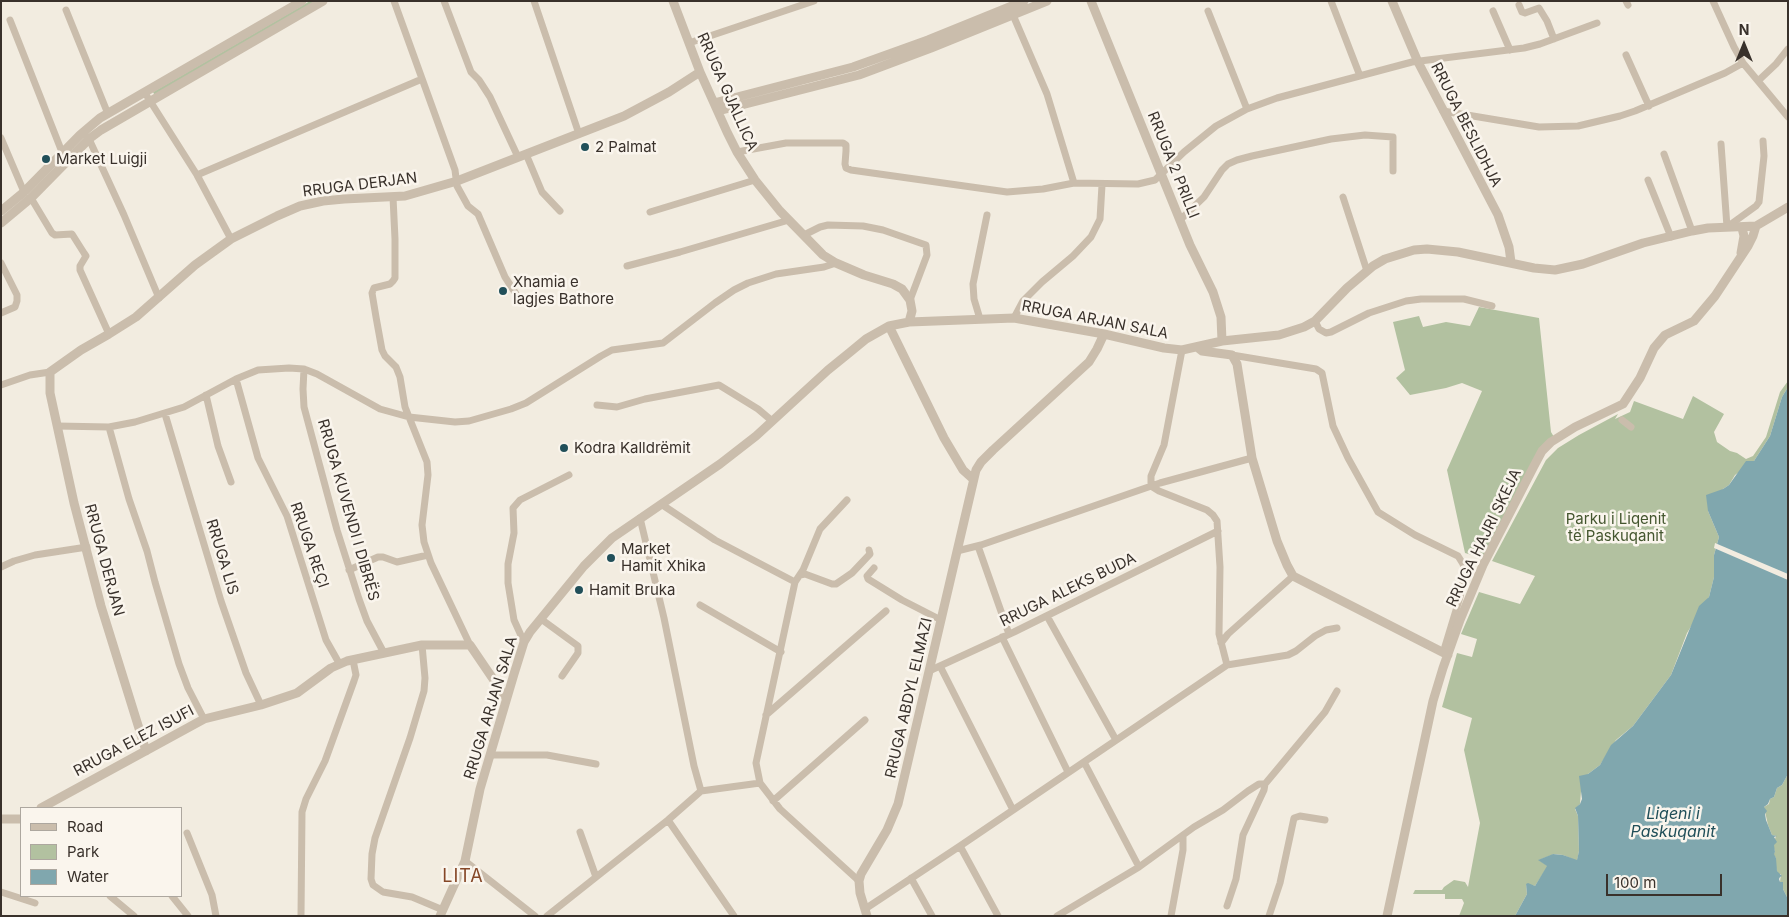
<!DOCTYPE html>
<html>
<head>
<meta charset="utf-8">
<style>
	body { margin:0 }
	#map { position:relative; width:1789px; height:917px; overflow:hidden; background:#f2ece0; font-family:Inter,sans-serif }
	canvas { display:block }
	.frame { position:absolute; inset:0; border:2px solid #39312b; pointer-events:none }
	.legend { position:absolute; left:20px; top:807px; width:162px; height:90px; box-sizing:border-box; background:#faf5ed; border:1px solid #ada79f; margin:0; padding:6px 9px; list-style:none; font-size:15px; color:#39312b }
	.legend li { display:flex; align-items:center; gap:10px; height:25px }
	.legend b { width:25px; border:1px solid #ada79f }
	.north { position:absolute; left:1719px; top:20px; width:50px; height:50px; -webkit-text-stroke:4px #faf5ed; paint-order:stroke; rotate:0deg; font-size:14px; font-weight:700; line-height:20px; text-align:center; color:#39312b }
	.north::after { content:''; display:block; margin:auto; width:18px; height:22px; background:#39312b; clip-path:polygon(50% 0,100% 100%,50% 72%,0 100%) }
	.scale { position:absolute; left:1606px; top:874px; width:116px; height:22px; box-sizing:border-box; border:2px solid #39312b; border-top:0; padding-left:6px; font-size:15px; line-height:18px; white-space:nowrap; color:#39312b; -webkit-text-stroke:4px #faf5ed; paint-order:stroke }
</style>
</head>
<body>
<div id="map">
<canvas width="1789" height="917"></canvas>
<div class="frame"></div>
<ul class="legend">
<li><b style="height:6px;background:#cabdac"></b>Road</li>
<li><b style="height:14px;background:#b2c1a0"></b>Park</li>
<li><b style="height:14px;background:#80a7ae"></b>Water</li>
</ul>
<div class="north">N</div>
<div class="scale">100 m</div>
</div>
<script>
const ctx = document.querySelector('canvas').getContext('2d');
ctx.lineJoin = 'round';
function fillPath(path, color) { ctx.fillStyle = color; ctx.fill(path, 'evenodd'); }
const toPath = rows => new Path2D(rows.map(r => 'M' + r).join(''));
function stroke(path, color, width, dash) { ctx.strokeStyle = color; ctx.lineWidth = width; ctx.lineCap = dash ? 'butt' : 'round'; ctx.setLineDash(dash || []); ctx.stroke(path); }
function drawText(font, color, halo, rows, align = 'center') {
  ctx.font = font + ' Inter,sans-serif'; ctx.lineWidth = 5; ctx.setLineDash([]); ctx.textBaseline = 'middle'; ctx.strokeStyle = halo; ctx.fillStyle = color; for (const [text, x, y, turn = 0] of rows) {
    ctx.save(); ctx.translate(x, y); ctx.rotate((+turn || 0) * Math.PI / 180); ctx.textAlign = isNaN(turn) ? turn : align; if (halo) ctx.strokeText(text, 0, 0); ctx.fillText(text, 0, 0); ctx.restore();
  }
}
const green = toPath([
	[310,1,317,1,155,96,153,92],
	[1479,307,1539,318,1551,432,1554,437,1482,558,1465,553,1447,470,1482,391,1462,383,1446,388,1410,395,1396,378,1405,370,1393,322,1419,316,1423,327,1446,322,1470,326],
	[1788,381,1788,387,1782,397,1770,436,1754,461,1735,475,1729,485,1723,489,1708,511,1719,537,1714,555,1714,577,1709,597,1687,633,1671,675,1633,726,1616,740,1600,765,1588,774,1581,791,1580,804,1575,809,1578,816,1579,851,1577,861,1563,855,1554,854,1539,860,1548,866,1535,886,1526,884,1527,894,1515,916,1459,916,1464,903,1462,899,1445,899,1445,894,1413,894,1415,890,1442,890,1444,887,1454,880,1465,882,1468,887,1480,823,1464,750,1472,718,1442,707,1457,653,1472,657,1477,639,1461,634,1479,592,1520,604,1535,576,1492,561,1546,460,1558,448,1579,435,1618,414,1615,419,1630,412,1634,401,1683,419,1693,396,1724,414,1714,432,1717,442,1730,451,1737,453,1746,459,1753,456,1766,437,1780,392],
	[1788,774,1788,899,1783,889,1783,882,1780,882,1781,874,1778,874,1776,868,1776,858,1773,854,1775,852,1773,845,1776,836,1772,835,1768,825,1764,807,1769,804,1770,799,1774,797,1777,788,1782,785]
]);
const water = toPath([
	[1788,387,1788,774,1782,785,1777,788,1774,797,1770,799,1768,804,1764,807,1767,811,1765,814,1766,820,1772,835,1777,836,1774,837,1777,842,1774,845,1775,852,1774,854,1776,858,1777,871,1782,876,1780,877,1779,879,1780,882,1783,882,1783,889,1788,899,1788,916,1515,916,1527,894,1526,884,1528,883,1535,886,1547,866,1538,860,1553,854,1563,855,1577,860,1579,851,1578,816,1575,808,1580,804,1582,799,1579,776,1588,774,1600,765,1611,745,1633,726,1671,675,1699,606,1709,597,1714,577,1714,555,1719,537,1708,511,1706,495,1723,489,1729,485,1746,461,1754,461,1770,436,1782,397]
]);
const pier = toPath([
	[1715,543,1788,574,1788,580,1714,548]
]);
const minor = toPath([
	[394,1,455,170,457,186,468,206,478,214,505,277,518,297],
	[444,1,471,72,479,80,490,97,518,157],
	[534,1,579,134],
	[1331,1,1360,76],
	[1626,1,1628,5],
	[1713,1,1734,47,1743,63,1788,117],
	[1519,5,1522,12,1525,13,1539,8,1547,21,1554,39],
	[66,10,108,114],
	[1208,11,1247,109],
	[1493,11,1510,50],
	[1013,15,1047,94,1074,183],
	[10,20,62,152],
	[689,43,814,1],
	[1626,55,1649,106],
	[1758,81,1776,64,1788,49],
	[145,93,197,175,231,239],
	[1443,111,1539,127,1578,126,1620,116,1635,111,1725,73,1743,63],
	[1,138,24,192],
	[89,139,124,215,159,298],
	[1721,144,1727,227],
	[737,152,786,143,843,143,846,145,846,151,845,164,846,168,851,170,1007,192,1043,189,1074,183,1138,184,1155,180,1184,152,1216,126,1247,109,1277,98,1412,62,1524,48,1540,44,1597,23],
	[526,154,542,192,560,211],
	[1664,154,1692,231],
	[197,175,422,79],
	[1648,180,1671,237],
	[393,197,395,239,395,278,393,281,390,284,374,288,372,293,376,317,382,350,385,356,396,367,400,377,405,407,427,462,428,475,422,525,424,542,431,563,470,645],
	[1343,197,1367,271],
	[31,198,52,233,55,235,72,234,84,253,86,256,80,266,80,270,109,334],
	[650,212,755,180],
	[1180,220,1204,197,1222,170,1228,164,1237,160,1252,156,1331,139,1365,135,1393,137,1393,171],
	[1727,227,1756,206,1759,202,1764,156,1763,141],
	[804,235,820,227,828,225,863,226,883,230,926,245,927,255,910,300],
	[1,263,17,295,17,301,15,307,1,313],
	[627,266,680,252,789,220],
	[1014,318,1023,301,1042,282,1073,256,1091,237,1100,219,1102,185],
	[980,319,974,299,973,284,987,215],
	[1315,321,1319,329,1326,333,1331,332,1369,313,1406,301,1421,299,1464,299,1492,306],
	[1182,350,1164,445,1151,476,1151,486,1159,491,1207,510,1213,515,1217,521,1220,567,1219,634,1227,665],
	[1232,355,1316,369,1322,373,1333,426,1348,458,1378,512,1415,535,1458,556,1463,564,1465,571,1460,597,1443,653],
	[304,369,303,389,304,407,337,530,359,599,367,621,384,653],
	[236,379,258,458,287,516,326,640,339,663],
	[1,385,30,375,50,372],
	[206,395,218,446,231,482],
	[597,405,617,407,645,399,719,385,758,409,771,420],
	[165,414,221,601,246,673,261,705],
	[1622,420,1631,427],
	[57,426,109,427,135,422,184,407,236,379,258,370,289,368,304,369,317,374,380,409,409,417,455,422,469,421,511,409,526,403,601,356,612,350,663,343,715,303,734,290,748,283,776,274,824,267,836,263],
	[109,427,129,499,147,551,155,582,179,664,188,688,204,719],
	[847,500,820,529,803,570,795,582,756,763,760,783,780,809,859,881],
	[661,504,715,540,795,582],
	[640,518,664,618,694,766,701,791],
	[978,546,1009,634],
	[957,551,981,545,1160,483,1252,458],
	[1,567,14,561,35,555,87,547],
	[874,568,867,576,868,579,902,600,941,620],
	[349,570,378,557,383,557,397,562,428,555],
	[800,575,805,574,832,584,836,584,852,573,870,554,869,550],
	[700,605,781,652],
	[1047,616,1116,740],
	[541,619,578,646,578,653,562,676],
	[1002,637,1068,772],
	[524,642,514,620,508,583,508,564,514,533,513,508,520,500,569,475],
	[1221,643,1228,634,1293,576],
	[422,645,425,678,424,691,410,738,375,838,372,854,371,879,373,885,383,892,412,897,443,910],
	[940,666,1013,810],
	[929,671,1014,632,1218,531],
	[766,715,886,611],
	[490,755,547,755,596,764],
	[1084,762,1139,867],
	[773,801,865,720],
	[668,820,734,916],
	[580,832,596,877],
	[187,833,212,895,216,916],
	[960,846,998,916],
	[465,861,535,916],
	[911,878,932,916],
	[1,892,35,903],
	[110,896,134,916],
	[172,896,188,916],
	[1227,906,1236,879,1243,835,1264,790,1265,784,1325,712,1337,691],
	[865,909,960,846,1227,665,1288,655,1296,651,1315,636,1326,630,1337,628],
	[301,916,302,812,306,799,325,761,354,681,356,675,353,660],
	[547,916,668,820,701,791,760,783],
	[1057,916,1139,867,1194,827,1223,810,1248,791,1259,784,1265,784],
	[1171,916,1183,850,1183,836],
	[1269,916,1280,883,1294,818,1300,816,1325,820]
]);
const tertiary = toPath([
	[673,1,700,72,727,132,737,152,755,180,780,211,823,255,836,263,864,275,893,284,902,289,910,300,912,311,909,322],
	[1091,1,1190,245,1213,292,1221,317,1222,341],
	[1392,1,1418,62,1498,215,1509,247,1511,262],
	[714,103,853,67,928,40,1024,1],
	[718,111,859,75,931,48,1047,1],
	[1,211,24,192,80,135,100,118,302,1],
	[1,223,31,198,89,139,101,130,323,1],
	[1741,253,1744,236,1742,228],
	[889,326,944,438,963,470,973,479],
	[1197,347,1202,351,1232,355,1237,364,1252,458,1277,541,1287,565,1293,576,1448,655],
	[146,751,101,606,74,503,50,393,50,372,81,350,109,334,136,317,195,265,231,239,277,216,300,206,323,201,344,199,405,196,457,181,624,116,669,92,700,72],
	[41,808,204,719,261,705,297,693,331,668,347,661,422,645,470,645,506,698],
	[1,819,21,819],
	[440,916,465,861,480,789,514,674,524,642,530,632,584,566,612,538,720,464,756,436,828,370,849,353,866,339,889,326,909,322,1014,318,1104,334,1164,348,1182,350,1222,341,1279,335,1304,327,1315,321,1347,288,1373,266,1385,259,1414,250,1427,249,1458,252,1534,268,1555,270,1583,264,1643,243,1692,231,1708,228,1756,226,1788,207],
	[867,916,860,893,859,881,861,874,887,830,898,804,976,470,981,462,993,450,1089,362,1097,349,1104,334],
	[1387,916,1433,701,1443,668,1460,620,1483,565,1534,466,1542,451,1551,442,1575,427,1623,404,1640,378,1654,348,1665,335,1694,321,1715,296,1748,246,1753,236,1756,226]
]);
const markers = [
	[585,147,5,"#214f59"],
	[46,159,5,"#214f59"],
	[503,291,5,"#214f59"],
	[564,448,5,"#214f59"],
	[611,558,5,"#214f59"],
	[579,590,5,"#214f59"]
];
const streetNames = [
	["RRUGA GJALLICA",727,92,66],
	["RRUGA BESLIDHJA",1466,125,63],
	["RRUGA 2 PRILLI",1173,165,68],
	["RRUGA DERJAN",360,185,-7],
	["RRUGA ARJAN SALA",1095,320,11],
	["RRUGA KUVENDI I DIBRËS",348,510,74],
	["RRUGA HAJRI SKEJA",1484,538,-64],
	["RRUGA REÇI",309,545,71],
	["RRUGA LIS",222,557,73],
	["RRUGA DERJAN",104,560,75],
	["RRUGA ALEKS BUDA",1068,590,-26],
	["RRUGA ABDYL ELMAZI",909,698,-77],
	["RRUGA ARJAN SALA",491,708,-73],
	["RRUGA ELEZ ISUFI",134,741,-28]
];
const poiNames = [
	["2 Palmat",595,147],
	["Market Luigji",56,159],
	["Xhamia e",513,282],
	["lagjes Bathore",513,299],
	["Kodra Kalldrëmit",574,448],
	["Market",621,549],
	["Hamit Xhika",621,566],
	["Hamit Bruka",589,590]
];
const parkNames = [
	["Parku i Liqenit",1616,519],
	["të Paskuqanit",1616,536]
];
const waterNames = [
	["Liqeni i",1673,814],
	["Paskuqanit",1673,832]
];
const quarterNames = [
	["LITA",463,877]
];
fillPath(green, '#b2c1a0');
fillPath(water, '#80a7ae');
fillPath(pier, '#f2ece0');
stroke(minor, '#cabdac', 7);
stroke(tertiary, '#cabdac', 9);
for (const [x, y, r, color] of markers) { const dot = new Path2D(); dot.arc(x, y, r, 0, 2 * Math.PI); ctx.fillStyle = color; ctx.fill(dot); stroke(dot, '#faf5ed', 2); }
drawText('15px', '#39312b', '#faf5ed', streetNames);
drawText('15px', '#39312b', '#faf5ed', poiNames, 'left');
drawText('15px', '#44562f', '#faf5ed', parkNames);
drawText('italic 16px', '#214f59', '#faf5ed', waterNames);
ctx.letterSpacing = '1px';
drawText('18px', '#854727', '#faf5ed', quarterNames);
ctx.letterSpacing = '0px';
</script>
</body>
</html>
